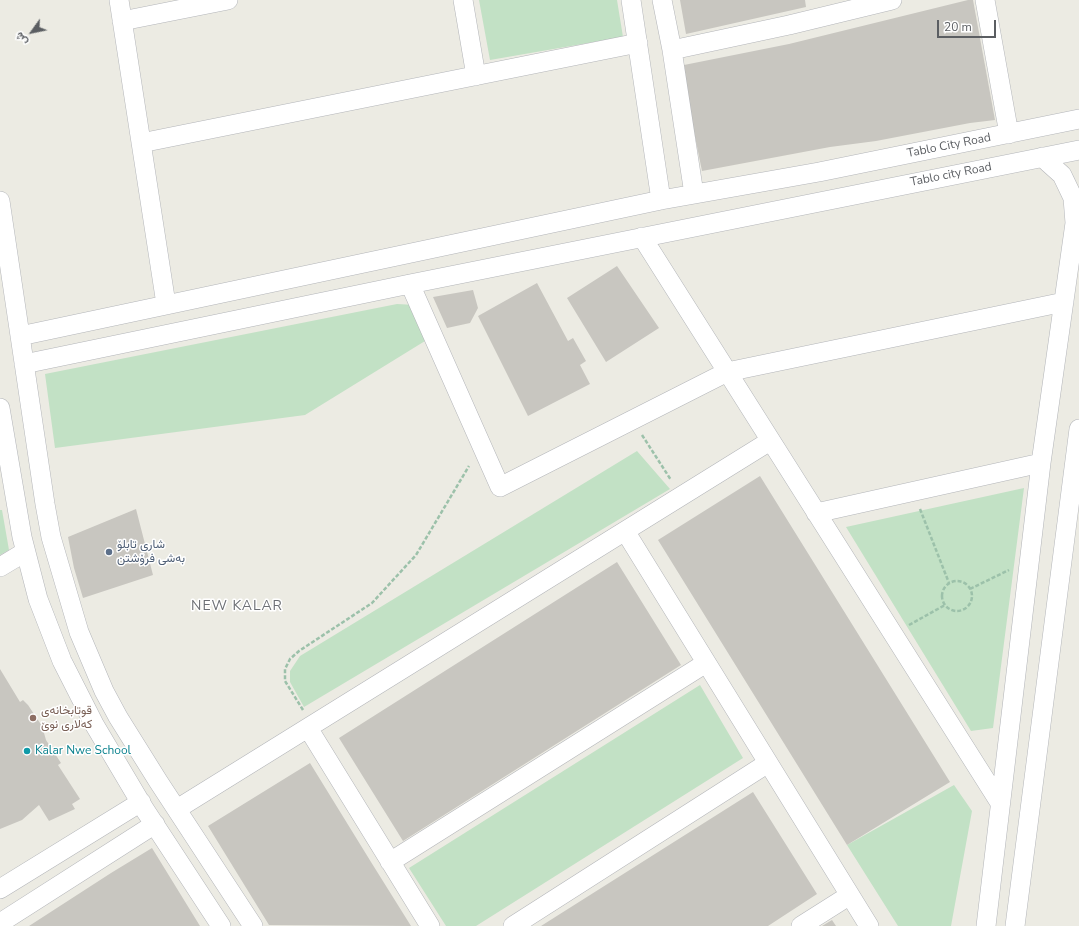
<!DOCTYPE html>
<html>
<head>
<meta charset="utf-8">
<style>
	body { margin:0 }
	#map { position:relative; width:1079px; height:926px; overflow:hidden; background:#ecebe3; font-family:"Nunito Sans",Vazirmatn,sans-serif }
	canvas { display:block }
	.north { position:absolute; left:12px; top:12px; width:40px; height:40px; -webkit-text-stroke:3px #fff; paint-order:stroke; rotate:237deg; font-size:11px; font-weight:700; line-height:16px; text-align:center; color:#5b5e62 }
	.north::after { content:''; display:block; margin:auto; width:14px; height:18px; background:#5b5e62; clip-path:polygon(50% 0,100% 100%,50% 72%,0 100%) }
	.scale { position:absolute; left:937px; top:20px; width:59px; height:18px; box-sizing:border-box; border:2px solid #5b5e62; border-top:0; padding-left:5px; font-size:12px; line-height:14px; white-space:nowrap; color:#5b5e62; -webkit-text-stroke:3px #fff; paint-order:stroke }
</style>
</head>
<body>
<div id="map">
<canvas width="1079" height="926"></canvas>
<div class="north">ش</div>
<div class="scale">20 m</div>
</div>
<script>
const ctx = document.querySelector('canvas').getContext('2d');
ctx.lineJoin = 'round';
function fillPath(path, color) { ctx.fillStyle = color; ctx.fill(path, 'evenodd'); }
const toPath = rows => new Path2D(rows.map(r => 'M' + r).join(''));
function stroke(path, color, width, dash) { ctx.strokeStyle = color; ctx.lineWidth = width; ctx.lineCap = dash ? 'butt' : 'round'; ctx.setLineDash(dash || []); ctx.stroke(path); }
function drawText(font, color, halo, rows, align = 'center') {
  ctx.font = font + ' "Nunito Sans",Vazirmatn,sans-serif'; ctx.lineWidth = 3; ctx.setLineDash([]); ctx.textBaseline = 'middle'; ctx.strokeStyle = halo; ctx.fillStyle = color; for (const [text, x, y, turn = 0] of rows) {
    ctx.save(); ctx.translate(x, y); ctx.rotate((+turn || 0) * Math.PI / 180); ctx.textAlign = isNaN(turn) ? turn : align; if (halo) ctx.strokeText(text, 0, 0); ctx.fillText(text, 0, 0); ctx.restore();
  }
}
const green = toPath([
	[479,0,617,0,623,37,490,60],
	[397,304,415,305,425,341,305,415,55,448,45,374],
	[637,451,670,489,304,707,290,682,290,671,300,656],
	[1024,488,993,728,971,731,846,527],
	[0,510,2,510,9,550,0,555],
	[700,685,743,758,476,926,446,926,409,868],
	[954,785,972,811,951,926,898,926,847,845]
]);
const building = toPath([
	[680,0,805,0,806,7,686,34],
	[968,0,973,0,995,120,970,123,876,141,830,147,702,171,691,117,684,65,789,44],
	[617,266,659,328,606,362,567,298],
	[537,283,568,341,573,338,586,361,580,365,590,384,528,416,478,316],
	[473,290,478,308,470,323,447,328,433,297],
	[760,476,950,782,847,845,658,540],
	[136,509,153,575,83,598,74,568,68,537],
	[617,562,681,665,403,841,339,738],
	[0,669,20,702,23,700,28,705,42,726,46,740,61,763,58,765,80,799,72,804,75,809,49,821,39,805,22,820,0,829],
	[310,763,371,862,411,926,269,925,208,826],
	[753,792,817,894,768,926,541,926],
	[152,848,200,926,29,926,111,873],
	[832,920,836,926,822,926]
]);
const path = toPath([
	[642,435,671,480],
	[920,509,949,583],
	'942 596a15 15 0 1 1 30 0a15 15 0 1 1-30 0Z',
	[970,589,1009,570],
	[909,625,945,605],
	[303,710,285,681,285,669,290,659,299,651,372,603,416,555,469,466]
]);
const minor = toPath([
	[119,0,166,304],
	[463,0,476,76],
	[631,0,661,200],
	[662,0,672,50,694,194],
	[985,0,1009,134],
	[122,21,228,0],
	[672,50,789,25,892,0],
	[141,143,638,43],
	[0,201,45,504,51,537,79,632,104,691,118,717,158,781,253,926],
	[642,237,1000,803],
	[410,284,500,487,727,372,1064,302],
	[20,336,661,200,819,172,1079,119],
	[24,364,410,284,1079,150],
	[0,408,22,537,38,599,62,661,94,724,145,810,221,926],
	[816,513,1041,463],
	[625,531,869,926],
	[0,567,25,552],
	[308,728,430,926],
	[177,809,770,441],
	[390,862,706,663],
	[0,889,141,802],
	[0,923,155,824],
	[513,926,768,763],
	[801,926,850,895],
	[986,926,1041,463,1075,223,1073,198,1062,175,1042,157],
	[1015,926,1079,429]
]);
const markers = [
	[109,552,4,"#5c6f8a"],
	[33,718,4,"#8d6e63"],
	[27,751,4,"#0f9aa8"]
];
const streetNames = [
	["Tablo City Road",949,146,-11],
	["Tablo city Road",951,175,-11]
];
const serviceNames = [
	["شاری تابلۆ",117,545],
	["بەشی فرۆشتن",117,559]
];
const educationNames = [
	["قوتابخانەی",41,711],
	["کەلاری نوێ",41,725]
];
const cultureNames = [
	["Kalar Nwe School",35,751]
];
const quarterNames = [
	["NEW KALAR",237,607]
];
fillPath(green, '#c2e1c5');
fillPath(building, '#c8c6c0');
stroke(minor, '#b3b5b9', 20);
stroke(path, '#9cc1aa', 2.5, [4, 2]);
stroke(minor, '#fff', 19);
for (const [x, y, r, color] of markers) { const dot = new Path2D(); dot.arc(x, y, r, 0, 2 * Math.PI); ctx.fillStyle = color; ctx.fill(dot); stroke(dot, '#fff', 1.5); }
drawText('12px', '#5b5e62', '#fff', streetNames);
drawText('12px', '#4e5e75', '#fff', serviceNames, 'left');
drawText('12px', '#785e54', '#fff', educationNames, 'left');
drawText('12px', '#0d838f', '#fff', cultureNames, 'left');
ctx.letterSpacing = '1px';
drawText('14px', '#6c6f74', '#fff', quarterNames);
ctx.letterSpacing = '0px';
</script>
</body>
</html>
